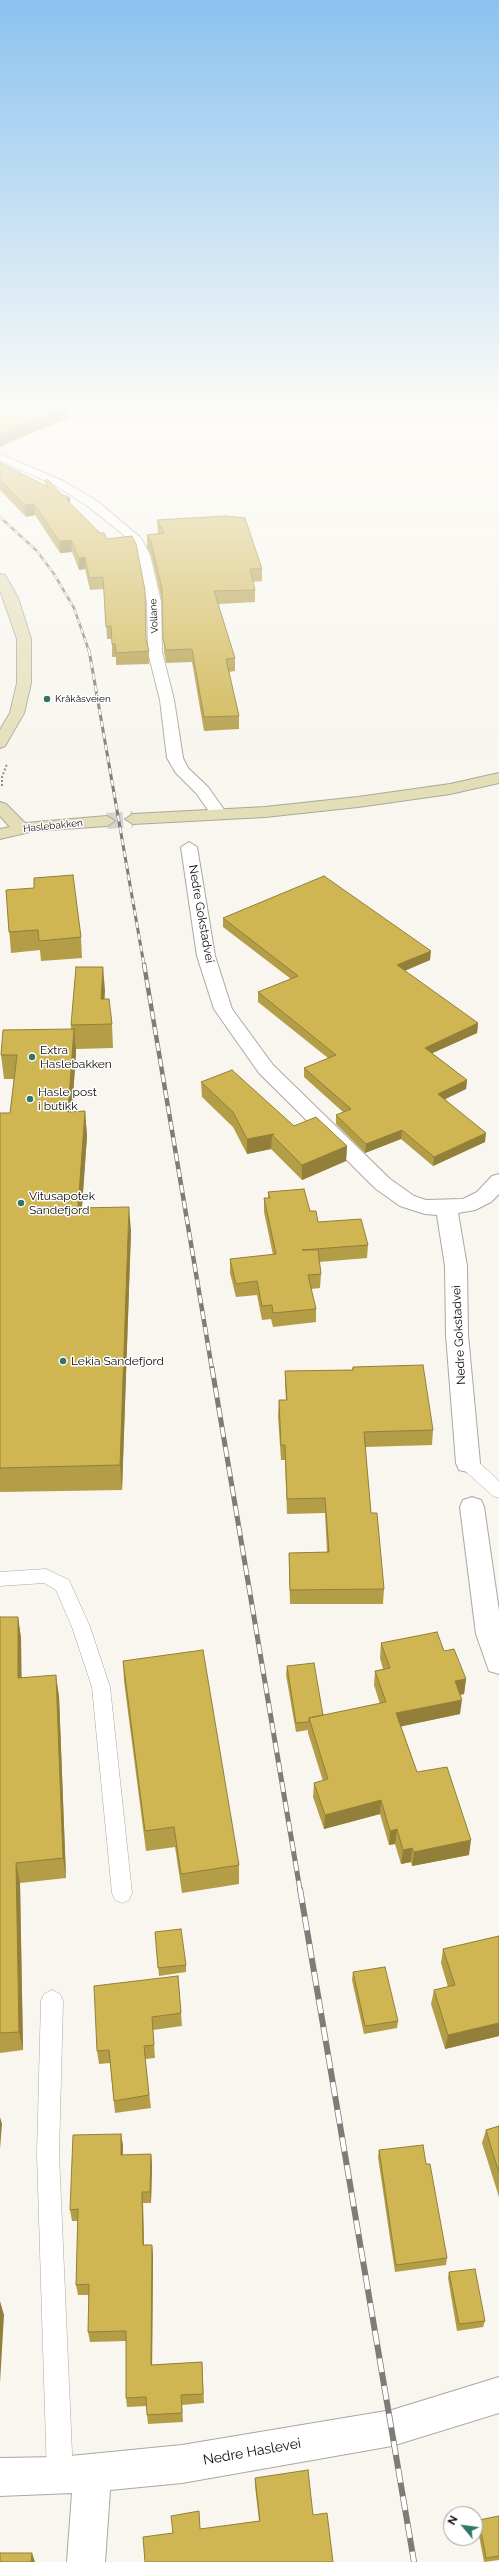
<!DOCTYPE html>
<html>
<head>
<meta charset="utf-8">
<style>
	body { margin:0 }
	#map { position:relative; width:499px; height:2562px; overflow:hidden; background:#f8f6ee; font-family:Raleway,sans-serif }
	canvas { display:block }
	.north { position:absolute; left:443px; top:2506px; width:40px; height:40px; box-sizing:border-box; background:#fff; border:1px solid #9e9e9d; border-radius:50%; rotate:299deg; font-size:11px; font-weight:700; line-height:16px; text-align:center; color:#0d0c09 }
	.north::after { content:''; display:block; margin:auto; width:14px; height:18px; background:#337669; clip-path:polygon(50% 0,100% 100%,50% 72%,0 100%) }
</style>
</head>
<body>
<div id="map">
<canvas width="499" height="2562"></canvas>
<div class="north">N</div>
</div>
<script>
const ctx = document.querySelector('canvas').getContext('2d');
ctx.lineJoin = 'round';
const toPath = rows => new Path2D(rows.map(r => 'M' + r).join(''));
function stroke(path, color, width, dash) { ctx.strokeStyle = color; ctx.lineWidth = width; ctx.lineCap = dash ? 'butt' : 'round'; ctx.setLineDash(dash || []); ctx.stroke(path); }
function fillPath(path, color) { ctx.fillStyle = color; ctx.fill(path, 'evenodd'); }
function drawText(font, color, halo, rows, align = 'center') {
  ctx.font = font + ' Raleway,sans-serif'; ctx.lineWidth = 3; ctx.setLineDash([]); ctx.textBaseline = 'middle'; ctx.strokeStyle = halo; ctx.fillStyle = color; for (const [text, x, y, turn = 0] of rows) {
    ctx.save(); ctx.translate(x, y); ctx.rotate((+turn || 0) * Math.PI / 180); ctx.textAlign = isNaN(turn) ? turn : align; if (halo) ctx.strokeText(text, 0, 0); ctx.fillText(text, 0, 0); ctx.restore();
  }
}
const secondaryTunnel = toPath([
	[107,821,133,819]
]);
const path = toPath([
	[2,786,2,777,7,764]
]);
const lane = toPath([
	[468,1457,474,1458,499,1481,499,1498,493,1496,462,1468,460,1463,462,1458,468,1457],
	[46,1569,69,1580,90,1627,110,1687,132,1893,129,1900,122,1903,115,1900,112,1893,92,1687,72,1627,56,1590,44,1583,0,1586,0,1572,46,1569],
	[52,1990,60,1994,63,2001,59,2154,73,2476,69,2485,60,2489,51,2485,47,2476,37,2154,41,2001,44,1994,52,1990]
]);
const street = toPath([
	[0,454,63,481,97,501,141,538,150,555,161,602,162,652,174,700,183,758,188,768,208,787,225,811,227,814,225,817,213,817,196,793,176,773,167,758,160,700,148,652,147,602,138,555,130,540,89,507,55,485,0,461,0,454],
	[189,842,197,847,215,956,232,1009,273,1065,390,1179,414,1196,426,1200,463,1199,477,1192,492,1176,499,1174,499,1194,491,1202,475,1210,458,1213,467,1266,468,1335,480,1463,477,1470,468,1472,459,1470,456,1463,446,1335,445,1266,437,1215,425,1214,400,1206,376,1189,259,1073,214,1009,197,956,181,847,189,842],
	[472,1497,481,1500,484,1507,499,1611,499,1674,489,1671,476,1634,460,1507,463,1500,472,1497],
	[499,2377,499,2413,392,2446,182,2483,110,2490,105,2562,67,2562,72,2493,0,2496,0,2458,60,2457,182,2445,392,2410,499,2377]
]);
const secondary = toPath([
	[0,574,5,575,18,598,31,639,31,683,24,713,5,746,0,748,0,730,10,713,17,683,17,639,0,590,0,574],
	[499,773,499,783,450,794,358,807,265,817,133,824,125,819,133,814,265,807,358,797,450,784,499,773],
	[0,802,6,804,25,823,107,816,115,821,107,826,34,831,0,839,0,829,10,827,0,816,0,802]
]);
const railFar4 = toPath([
	[0,517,37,551,54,574,74,608,89,651]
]);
const railFar3 = toPath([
	[89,650,144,965]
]);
const railFar2 = toPath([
	[144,964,212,1369]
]);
const railFar1 = toPath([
	[212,1368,300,1890]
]);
const rail = toPath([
	[300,1889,414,2562]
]);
const wall = toPath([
	[0,463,46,486,45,481,70,503,146,641,149,651,149,664,116,665,116,657,112,657,112,639,107,639,104,589,90,590,85,569,79,570,72,552,60,553,35,515,26,517,0,490],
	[157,520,262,569,262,581,253,582,255,590,255,602,218,604,235,658,235,671,229,672,239,716,239,729,204,731,192,662,166,663,164,652,162,601,151,555,147,547,147,535,158,534,158,533],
	[6,890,81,937,82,958,41,961,40,950,11,953],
	[223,918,430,960,405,971,478,1023,477,1033,432,1053,467,1080,466,1089,445,1099,485,1142,433,1166,401,1139,365,1153,336,1124,336,1115,343,1112,304,1077,304,1068,328,1058,258,1002,258,992,291,979,223,927],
	[105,990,104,999,112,1024,113,1048,76,1049,76,1053,72,1112,85,1111,87,1136,82,1208,131,1231,122,1490,0,1492,0,1113,10,1113,14,1079,4,1079,1,1055,71,1029,71,1025],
	[201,1082,294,1126,347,1146,346,1161,302,1180,271,1149,247,1154,233,1127,202,1097],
	[268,1192,310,1211,318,1222,368,1245,367,1258,319,1262,321,1274,320,1288,311,1289,316,1309,316,1322,273,1327,271,1319,262,1320,257,1295,236,1297,230,1273,230,1259,273,1255,264,1212,264,1198,268,1198],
	[353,1367,433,1430,432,1445,365,1447,371,1513,384,1589,383,1604,290,1604,289,1568,289,1553,327,1552,325,1513,287,1514,285,1460,281,1460,278,1416,279,1400,286,1400,285,1386,285,1371,352,1370],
	[0,1617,18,1617,21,1638,21,1678,59,1696,66,1878,20,1883,23,2050,0,2053],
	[381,1643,444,1651,466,1679,464,1694,460,1695,460,1714,401,1726,417,1772,469,1855,412,1866,411,1862,401,1864,395,1844,389,1845,380,1814,324,1829,313,1797,314,1783,323,1781,308,1733,308,1730,296,1732,286,1675,287,1666,323,1715,380,1704,374,1685,375,1671,383,1669,380,1658],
	[123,1661,239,1865,239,1884,182,1893,175,1847,146,1851,124,1681],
	[155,1932,186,1965,186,1972,159,1976],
	[499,1936,499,2036,445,2049,431,2004,434,1990,448,1987,441,1963,443,1949],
	[353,1972,398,2021,397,2028,364,2034,352,1980],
	[178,1976,182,2026,153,2030,155,2058,145,2059,151,2108,115,2113,110,2063,99,2064,97,2051],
	[499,2126,499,2197,482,2143,486,2130],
	[123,2145,123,2155,151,2154,152,2165,151,2203,143,2203,144,2245,152,2245,153,2256,152,2365,202,2362,204,2403,182,2405,183,2422,148,2424,147,2415,147,2406,127,2407,126,2398,126,2341,90,2342,88,2332,89,2295,78,2295,76,2285,78,2221,72,2221,70,2210],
	[379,2150,426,2164,447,2258,446,2265,395,2272,378,2157],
	[449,2272,485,2321,483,2327,457,2331,448,2278],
	[255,2478,313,2515,200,2529,259,2521,255,2486],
	[499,2516,499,2560,484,2562,477,2525,479,2520]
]);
const shadedWall = toPath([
	[66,407,69,407,69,417,0,447,0,435],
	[70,498,70,510,66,499],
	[34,504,35,515,26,517,25,505],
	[71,540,72,552,60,553,59,541],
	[85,557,85,569,79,570,79,558],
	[431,951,430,960,396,974,397,965],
	[103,967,105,990,103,1023,101,999],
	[478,1023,477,1033,424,1057,425,1048],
	[74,1029,76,1053,70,1136,68,1112],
	[467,1080,466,1089,437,1103,438,1094],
	[85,1111,87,1136,80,1232,78,1208],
	[402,1130,401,1139,365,1153,366,1144],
	[486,1133,485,1142,433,1166,434,1157],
	[274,1134,272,1135,271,1149,247,1154,247,1139],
	[347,1146,346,1161,302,1180,302,1165],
	[129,1207,131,1231,122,1490,120,1465],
	[18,1617,21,1638,22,1699,18,1678],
	[56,1675,59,1696,66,1878,63,1858],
	[466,1679,464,1694,453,1696,455,1681],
	[462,1700,460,1714,394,1728,396,1713],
	[381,1800,380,1814,324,1829,325,1815],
	[397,1829,395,1844,389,1845,390,1831],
	[471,1840,469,1855,412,1866,414,1852],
	[412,1848,411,1862,401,1864,403,1850],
	[16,1863,20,1883,23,2050,19,2032],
	[499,2023,499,2036,445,2049,448,2035],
	[0,2117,2,2124,0,2149],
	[121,2134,123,2145,122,2166,121,2155],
	[151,2154,152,2165,151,2203,150,2192],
	[142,2192,143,2203,144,2256,143,2245],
	[152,2245,153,2256,152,2374,151,2365],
	[0,2301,4,2315,0,2383],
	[32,2553,35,2562,31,2562]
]);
const building = toPath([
	[5,407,66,407,0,435,0,411,5,407],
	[0,463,48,487,45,481,47,479,61,494,70,498,66,499,100,533,104,533,107,539,132,536,136,544,145,590,146,639,149,651,116,653,115,644,112,644,111,626,106,627,103,577,89,578,85,557,79,558,71,540,59,541,34,504,25,505,0,480,0,463],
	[225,516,245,518,262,569,250,569,255,590,214,591,235,658,226,659,239,716,204,717,192,649,166,650,163,639,162,589,151,542,147,535,164,533,157,520,225,516],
	[73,875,81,937,39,941,38,930,9,932,6,890,34,888,34,878,73,875],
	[324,876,431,951,397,965,478,1023,425,1048,467,1080,438,1094,486,1133,434,1157,402,1130,366,1144,336,1115,351,1109,304,1068,336,1055,258,992,298,976,223,918,324,876],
	[76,967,103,967,101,999,109,999,112,1024,71,1025,76,967],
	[74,1029,68,1112,85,1111,78,1208,129,1207,120,1465,0,1468,0,1113,10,1113,17,1055,1,1055,3,1030,74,1029],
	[232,1070,294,1126,316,1117,347,1146,302,1165,272,1135,274,1134,247,1139,233,1112,201,1082,232,1070],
	[304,1189,310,1211,316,1211,318,1222,361,1219,368,1245,302,1250,318,1250,321,1274,308,1275,316,1309,273,1313,272,1305,262,1306,257,1281,236,1284,230,1259,276,1254,264,1198,270,1198,268,1192,304,1189],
	[423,1365,433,1430,364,1432,371,1513,377,1513,384,1589,290,1590,289,1553,329,1552,325,1498,287,1499,285,1445,281,1445,279,1400,287,1400,285,1371,353,1370,353,1367,423,1365],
	[0,1617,18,1617,18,1678,56,1675,63,1858,16,1863,19,2032,0,2033,0,1617],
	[437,1632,444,1651,454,1649,466,1679,455,1681,462,1700,396,1713,417,1772,447,1767,471,1840,414,1852,412,1848,403,1850,397,1829,390,1831,381,1800,325,1815,314,1783,328,1779,309,1718,386,1702,375,1671,390,1668,381,1643,437,1632],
	[203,1650,239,1865,181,1874,174,1827,145,1831,123,1661,203,1650],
	[314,1663,323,1715,309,1718,309,1722,296,1723,287,1666,314,1663],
	[181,1929,186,1965,158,1968,155,1932,181,1929],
	[499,1936,499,2023,448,2035,434,1990,455,1985,443,1949,499,1936],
	[385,1967,398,2021,365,2026,353,1972,385,1967],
	[178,1976,181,2013,152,2017,154,2045,144,2046,149,2095,114,2101,109,2050,97,2051,94,1986,178,1976],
	[499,2126,499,2173,486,2130,499,2126],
	[121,2134,121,2155,151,2154,150,2192,142,2192,143,2245,152,2245,151,2365,202,2362,203,2394,181,2395,182,2413,147,2415,146,2397,126,2398,126,2331,88,2332,89,2284,76,2285,78,2209,70,2210,73,2135,121,2134],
	[423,2145,426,2164,430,2164,447,2258,396,2265,379,2150,423,2145],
	[475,2269,485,2321,459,2324,449,2272,475,2269],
	[308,2470,313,2515,327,2513,333,2562,145,2562,143,2537,173,2533,171,2516,199,2511,200,2529,260,2521,255,2478,308,2470],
	[499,2516,499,2556,486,2558,479,2520,499,2516],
	[0,2553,32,2553,31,2562,0,2562,0,2553]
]);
const markers = [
	[47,699,4,"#337669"],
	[32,1057,4,"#337669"],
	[30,1099,4,"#337669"],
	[21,1203,4,"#337669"],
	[63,1361,4,"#337669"]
];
const farStreetnames = [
	["Vollane",154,616,-93],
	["Haslebakken",53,826,-6]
];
const farPoinames = [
	["Kråkåsveien",55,699]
];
const streetNames = [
	["Nedre Gokstadvei",201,914,80],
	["Nedre Gokstadvei",459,1335,-93]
];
const poiNames = [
	["Extra",40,1050],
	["Haslebakken",40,1064],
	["Hasle post",38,1092],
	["i butikk",38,1106],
	["Vitusapotek",29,1196],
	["Sandefjord",29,1210],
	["Lekia Sandefjord",71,1361]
];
const nearStreetnames = [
	["Nedre Haslevei",252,2452,-10]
];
stroke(secondaryTunnel, '#d5d3cc', 16, [16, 8]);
stroke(lane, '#aaa8a0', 1);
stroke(street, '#aaa8a0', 2);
stroke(secondary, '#aaa8a0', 2);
stroke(path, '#908e88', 2, [2, 2]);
fillPath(lane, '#fff');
fillPath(street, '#fff');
fillPath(secondary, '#e4deb7');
stroke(railFar4, '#7e7c77', 2.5);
stroke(railFar3, '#7e7c77', 3);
stroke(railFar2, '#7e7c77', 4.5);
stroke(railFar1, '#7e7c77', 5);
stroke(rail, '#7e7c77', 6);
stroke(railFar4, '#fff', 1.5, [5]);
stroke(railFar3, '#fff', 2, [6]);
stroke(railFar2, '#fff', 3, [8]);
stroke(railFar1, '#fff', 3.5, [10]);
stroke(rail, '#fff', 4.5, [14]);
fillPath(wall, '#b39d47');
fillPath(shadedWall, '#927f3a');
fillPath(building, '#d0b653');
stroke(building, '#927f3a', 1);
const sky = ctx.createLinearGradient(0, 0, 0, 766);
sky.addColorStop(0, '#8bc2ef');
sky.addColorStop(0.53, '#fcfbf7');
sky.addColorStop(1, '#fcfbf700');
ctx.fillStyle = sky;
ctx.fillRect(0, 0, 499, 766);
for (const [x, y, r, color] of markers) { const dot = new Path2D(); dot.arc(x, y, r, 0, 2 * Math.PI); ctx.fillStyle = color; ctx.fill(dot); stroke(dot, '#fff', 1.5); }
drawText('10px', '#0d0c09', '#fff', farStreetnames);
drawText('10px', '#0d0c09', '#fff', farPoinames, 'left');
drawText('12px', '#0d0c09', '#fff', streetNames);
drawText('12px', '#0d0c09', '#fff', poiNames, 'left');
drawText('14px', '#0d0c09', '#fff', nearStreetnames);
</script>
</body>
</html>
